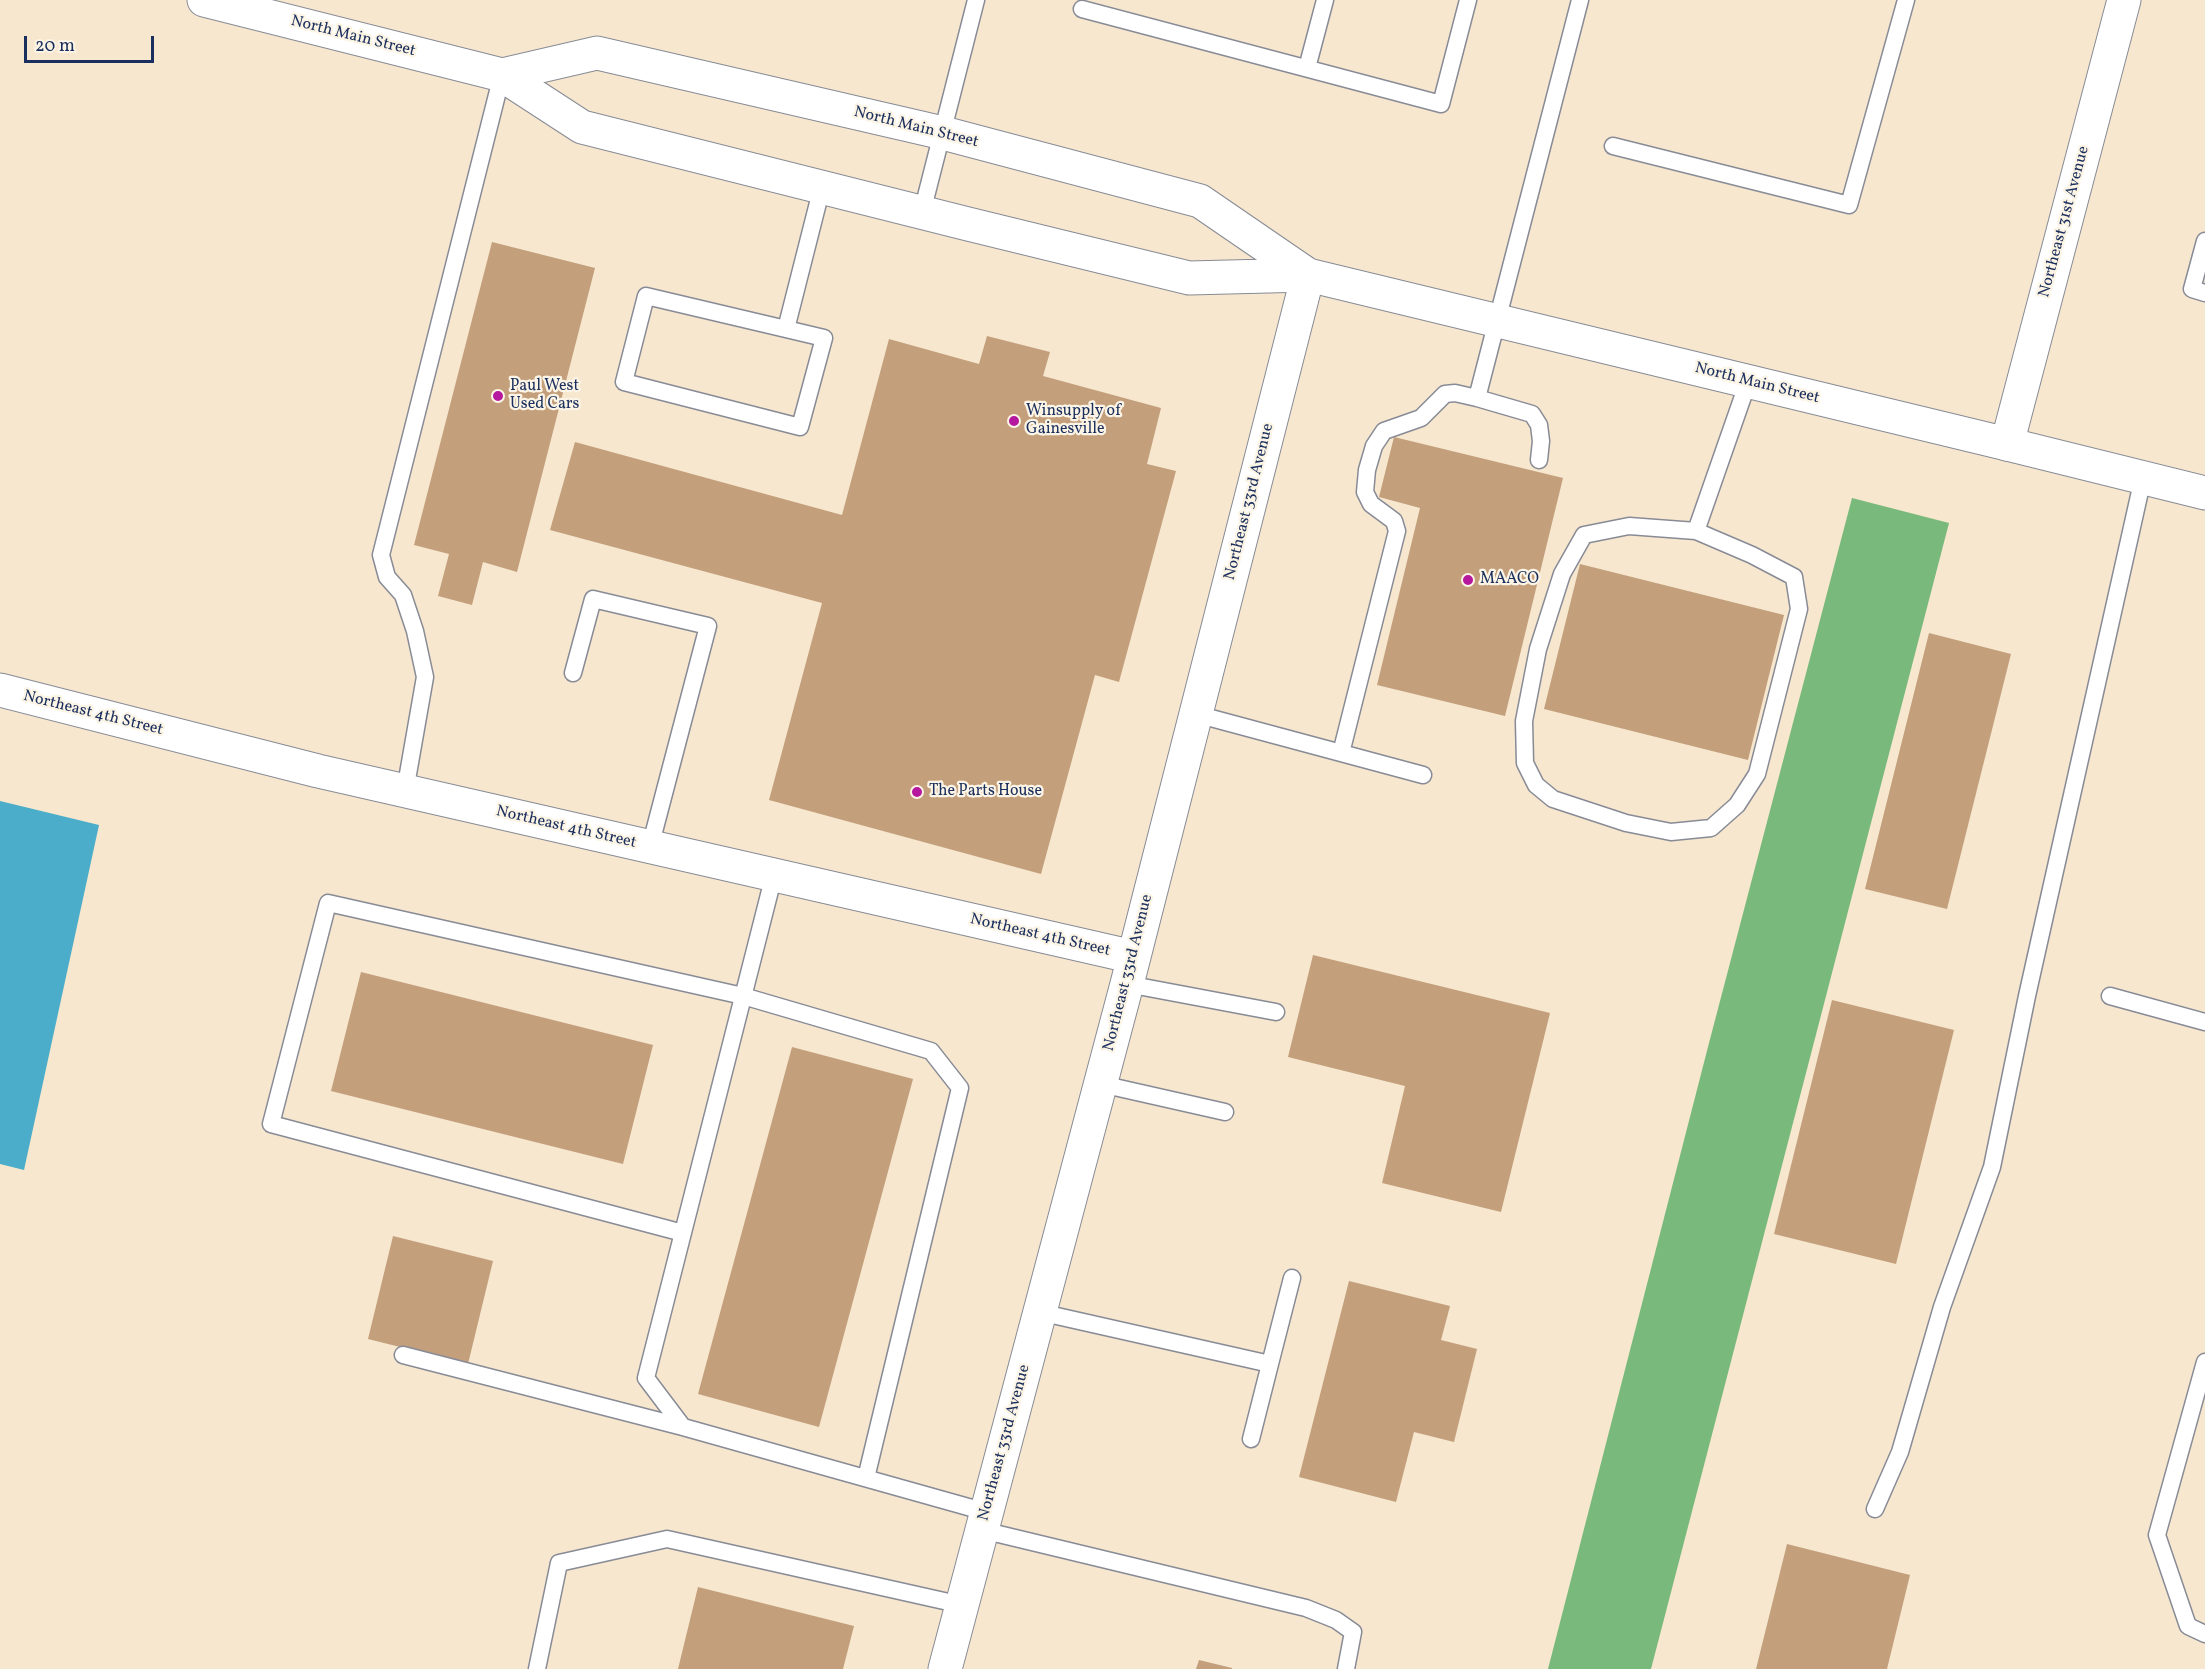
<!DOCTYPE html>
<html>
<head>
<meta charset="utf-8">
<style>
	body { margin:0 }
	#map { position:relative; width:2205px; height:1669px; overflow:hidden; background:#f6e7ce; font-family:Vollkorn,serif }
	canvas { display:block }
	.scale { position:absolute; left:24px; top:36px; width:130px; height:27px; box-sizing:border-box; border:3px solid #1b2f5e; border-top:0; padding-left:8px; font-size:18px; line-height:21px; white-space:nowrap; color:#1b2f5e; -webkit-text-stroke:4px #fcf5e5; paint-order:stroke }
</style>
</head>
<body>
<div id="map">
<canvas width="2205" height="1669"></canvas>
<div class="scale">20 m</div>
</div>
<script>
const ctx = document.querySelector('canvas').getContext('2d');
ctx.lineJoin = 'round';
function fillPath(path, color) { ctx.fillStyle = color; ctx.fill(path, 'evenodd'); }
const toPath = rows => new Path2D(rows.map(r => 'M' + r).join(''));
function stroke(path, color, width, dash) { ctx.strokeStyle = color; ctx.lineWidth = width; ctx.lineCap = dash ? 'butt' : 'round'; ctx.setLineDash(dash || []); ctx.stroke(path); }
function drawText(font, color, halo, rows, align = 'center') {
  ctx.font = font + ' Vollkorn,serif'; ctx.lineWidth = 4.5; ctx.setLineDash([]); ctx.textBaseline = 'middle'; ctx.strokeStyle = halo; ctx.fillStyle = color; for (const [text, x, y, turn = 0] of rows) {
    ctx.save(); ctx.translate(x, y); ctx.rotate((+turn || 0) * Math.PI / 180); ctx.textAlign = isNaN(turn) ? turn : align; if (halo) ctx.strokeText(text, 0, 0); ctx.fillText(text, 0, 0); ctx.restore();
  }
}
const forest = toPath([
	[1852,498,1949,523,1651,1669,1548,1669,1709,1043]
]);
const water = toPath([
	[0,801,99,825,24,1170,0,1164]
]);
const building = toPath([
	[492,242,595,268,517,572,483,562,472,605,438,596,449,554,414,545],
	[987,336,1050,352,1043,376,1161,408,1147,464,1176,471,1119,682,1095,675,1041,874,769,800,822,603,550,530,575,442,842,515,889,339,979,364],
	[1394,437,1563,478,1505,716,1377,685,1420,508,1379,497],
	[1580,564,1784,615,1748,760,1544,709],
	[1929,633,2011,654,1947,909,1865,889],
	[1313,955,1550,1013,1501,1212,1382,1183,1405,1086,1288,1057],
	[361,972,653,1045,623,1164,331,1091],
	[1832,1000,1954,1030,1896,1264,1774,1234],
	[792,1047,913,1079,819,1427,698,1394],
	[393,1236,493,1261,468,1364,368,1339],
	[1349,1281,1450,1306,1441,1340,1477,1349,1454,1442,1414,1432,1396,1502,1299,1477],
	[1787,1544,1910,1575,1887,1669,1756,1669],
	[698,1587,854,1626,843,1669,678,1669],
	[1199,1660,1232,1668,1232,1669,1196,1669]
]);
const service = toPath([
	[1082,9,1441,104,1468,0],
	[1307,68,1325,0],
	[1613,146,1849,205,1906,0],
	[922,212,976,0],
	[2205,241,2192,289,2205,293],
	[786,329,824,338,800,427,624,382,646,296,786,329,822,187],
	[1477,398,1580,0],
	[1696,531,1629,526,1584,535,1562,574,1538,649,1524,721,1525,763,1536,785,1553,799,1626,823,1671,832,1711,828,1737,805,1757,774,1799,609,1794,577,1752,555,1696,531,1748,382],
	[573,673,593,599,708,626,650,847],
	[1196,714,1423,775],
	[1341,753,1397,531,1394,521,1371,504,1365,492,1367,470,1374,446,1384,431,1421,418,1445,394,1455,393,1477,398,1532,414,1539,425,1541,441,1539,460],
	[405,791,425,677,415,631,403,595,387,577,381,555,502,75],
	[774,875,646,1378,683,1427,986,1512],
	[1127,984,1276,1012],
	[2110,996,2205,1022],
	[1101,1084,1225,1112],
	[683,1233,271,1124,328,903,743,996,931,1051,960,1088,866,1478],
	[1039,1312,1270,1364,1292,1278],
	[403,1355,683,1427],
	[2205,1362,2157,1535,2188,1626,2205,1634],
	[1251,1439,1270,1364],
	[1875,1509,1900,1452,1942,1307,1992,1167,2027,996,2143,478],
	[982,1530,1306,1608,1336,1620,1353,1632,1346,1669],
	[537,1669,559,1563,667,1539,962,1605]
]);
const minor = toPath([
	[0,690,318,771,1134,957],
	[945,1669,1127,984,1308,275]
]);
const tertiary = toPath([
	[2007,444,2124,0]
]);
const secondary = toPath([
	[204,0,502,75,582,127,968,224,1189,278,1308,275,2007,444,2205,493],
	[502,75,597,53,943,133,1200,201,1308,275]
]);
const markers = [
	[498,396,6,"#b5179e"],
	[1014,421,6,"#b5179e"],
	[1468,580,6,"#b5179e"],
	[917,792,6,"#b5179e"]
];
const streetNames = [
	["North Main Street",353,37,14],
	["North Main Street",916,128,14],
	["Northeast 31st Avenue",2065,222,-75],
	["North Main Street",1757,384,14],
	["Northeast 33rd Avenue",1250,502,-76],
	["Northeast 4th Street",93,714,14],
	["Northeast 4th Street",566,828,13],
	["Northeast 4th Street",1040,936,13],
	["Northeast 33rd Avenue",1129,973,-76],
	["Northeast 33rd Avenue",1005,1443,-75]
];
const poiNames = [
	["Paul West",510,387],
	["Used Cars",510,405],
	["Winsupply of",1026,412],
	["Gainesville",1026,430],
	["MAACO",1480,580],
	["The Parts House",929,792]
];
fillPath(forest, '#79b97b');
fillPath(water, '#4badca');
fillPath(building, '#c39f7c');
stroke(service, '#888b96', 19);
stroke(minor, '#888b96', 35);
stroke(tertiary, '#888b96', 35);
stroke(secondary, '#888b96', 35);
stroke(service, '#fff', 16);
stroke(minor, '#fff', 33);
stroke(tertiary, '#fff', 33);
stroke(secondary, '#fff', 33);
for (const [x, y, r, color] of markers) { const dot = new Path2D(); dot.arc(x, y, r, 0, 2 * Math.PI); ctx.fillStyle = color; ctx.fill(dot); stroke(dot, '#fcf5e5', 2); }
drawText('16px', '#1b2f5e', '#fcf5e5', streetNames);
drawText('16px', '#1b2f5e', '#fcf5e5', poiNames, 'left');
</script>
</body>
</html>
